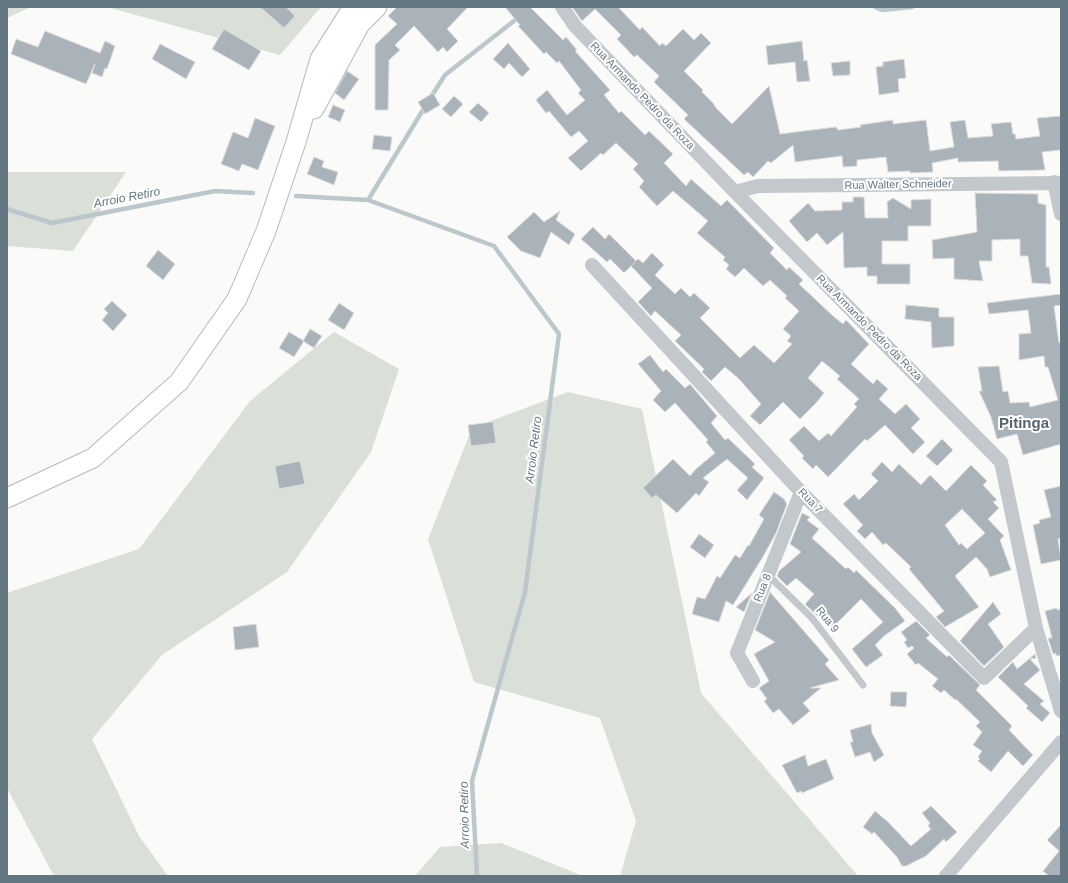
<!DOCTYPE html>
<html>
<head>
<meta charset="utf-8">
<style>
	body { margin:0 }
	#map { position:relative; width:1068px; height:883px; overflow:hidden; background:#fafaf8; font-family:Helvetica,sans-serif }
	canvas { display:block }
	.frame { position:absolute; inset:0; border:8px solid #657683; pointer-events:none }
</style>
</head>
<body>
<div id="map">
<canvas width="1068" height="883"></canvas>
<div class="frame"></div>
</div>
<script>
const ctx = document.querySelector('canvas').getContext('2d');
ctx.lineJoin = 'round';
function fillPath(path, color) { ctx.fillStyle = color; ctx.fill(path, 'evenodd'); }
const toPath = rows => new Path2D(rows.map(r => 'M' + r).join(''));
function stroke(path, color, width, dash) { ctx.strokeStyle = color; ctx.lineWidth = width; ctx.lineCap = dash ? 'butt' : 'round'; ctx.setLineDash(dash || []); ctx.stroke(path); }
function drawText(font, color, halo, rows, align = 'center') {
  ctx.font = font + ' Helvetica,sans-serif'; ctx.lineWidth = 4; ctx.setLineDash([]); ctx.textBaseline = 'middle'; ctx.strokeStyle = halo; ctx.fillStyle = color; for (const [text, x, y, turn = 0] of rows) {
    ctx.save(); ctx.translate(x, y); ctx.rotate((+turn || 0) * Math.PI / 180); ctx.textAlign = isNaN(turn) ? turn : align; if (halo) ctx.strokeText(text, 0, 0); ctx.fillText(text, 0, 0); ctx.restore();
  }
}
const green = toPath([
	[7,7,31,7,7,18],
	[107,7,321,7,280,55],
	[7,172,126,172,73,251,7,246],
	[334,332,399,369,371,452,287,572,162,655,92,739,139,836,168,876,54,876,7,788,7,593,139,549,250,401],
	[568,392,642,409,701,693,858,876,620,876,636,821,600,718,474,682,428,539,472,428],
	[501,843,583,876,415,876,440,847]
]);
const stream = toPath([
	[875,7,882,10,912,7],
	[431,97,445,75,519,17],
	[296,196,368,200,494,246,559,334,525,592,472,781,477,876],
	[368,200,426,105],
	[7,209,52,223,215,191,253,193]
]);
const building = toPath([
	[260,7,286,7,295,16,284,28,260,7],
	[397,7,468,7,447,29,458,41,447,52,443,47,438,52,414,26,395,45,400,50,389,60,388,110,375,110,375,45,397,24,388,16,397,7],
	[505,7,530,7,563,40,566,37,577,50,575,51,610,90,604,95,619,113,621,111,645,135,649,131,673,154,664,163,686,186,691,179,721,206,727,200,774,248,770,253,787,270,789,267,803,280,799,284,833,316,843,324,846,320,869,344,851,364,873,384,877,379,888,389,879,399,895,414,906,404,920,419,911,428,925,442,913,454,885,425,867,441,865,439,828,477,816,465,813,469,802,458,804,456,789,440,804,426,819,441,828,433,831,436,857,407,854,404,859,399,837,379,840,376,822,361,808,378,824,393,816,403,800,419,783,402,760,425,750,416,761,404,739,379,725,367,711,381,702,372,704,369,675,341,681,335,655,311,651,316,638,302,652,288,631,266,638,259,643,263,652,253,664,265,655,275,675,294,681,288,690,297,694,293,710,308,700,318,740,358,754,345,774,363,792,344,787,341,791,336,783,329,799,311,785,298,787,296,770,280,763,286,744,268,735,277,726,269,729,265,723,260,725,257,697,233,708,221,673,191,657,206,639,187,644,181,633,169,638,164,616,143,603,155,601,153,581,171,568,158,588,141,579,131,571,137,549,111,546,113,536,100,547,90,567,115,585,100,578,93,581,90,559,61,557,63,546,52,544,54,518,26,520,25,505,7],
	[572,7,618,7,640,30,642,27,660,46,662,43,666,46,683,29,694,40,701,33,711,43,684,71,703,90,702,92,713,103,716,108,732,124,769,86,780,134,836,127,838,130,861,127,860,125,893,120,893,124,926,120,930,151,954,147,950,122,965,120,968,138,993,136,991,124,1011,122,1013,134,1015,134,1016,139,1040,136,1037,118,1061,116,1061,150,1042,152,1045,170,999,171,998,161,958,162,958,158,932,163,933,172,910,173,910,171,888,172,886,157,857,160,857,166,843,167,842,156,795,162,793,145,771,163,768,161,753,177,748,172,744,175,684,119,688,115,654,82,659,76,637,55,634,57,617,39,621,35,595,9,582,21,572,7],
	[224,29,261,51,249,70,212,49,224,29],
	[45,31,100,53,105,41,115,46,107,69,105,68,102,77,92,73,95,64,86,84,11,54,16,39,38,47,45,31],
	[802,41,804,61,807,60,810,81,797,82,795,62,768,65,766,46,802,41],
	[508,43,530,69,522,77,509,63,504,69,493,59,508,43],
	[160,44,195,62,186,79,152,59,160,44],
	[904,59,906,78,898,79,899,92,879,95,876,67,883,66,883,62,904,59],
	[850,61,850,75,833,76,831,63,850,61],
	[347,71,359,79,344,100,335,93,347,71],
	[433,93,440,105,425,114,418,102,433,93],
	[454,96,463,104,451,117,442,109,454,96],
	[478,103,489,113,481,122,469,112,478,103],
	[333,105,345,110,340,122,328,117,333,105],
	[255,118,275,126,258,170,242,164,239,171,221,164,233,132,248,138,255,118],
	[374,135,392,137,390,151,372,149,374,135],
	[314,157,324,161,322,167,338,172,334,185,307,174,314,157],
	[975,193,1038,194,1038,203,1046,205,1046,267,1049,267,1051,284,1032,283,1028,256,1020,256,1020,239,992,240,992,261,979,261,983,281,954,279,954,258,933,259,932,240,977,232,975,193],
	[853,197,864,197,865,218,888,218,887,202,893,198,911,209,911,200,931,199,931,226,908,226,908,241,882,241,882,264,910,264,910,284,877,284,877,276,867,276,867,267,844,268,843,232,827,245,817,233,807,242,789,221,808,203,815,211,842,210,842,202,853,202,853,197],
	[560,211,556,220,575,234,569,245,551,232,540,258,521,251,507,237,534,212,544,222,560,211],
	[593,227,605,239,609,234,636,261,624,273,610,259,607,262,581,239,593,227],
	[158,250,175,264,163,280,146,266,158,250],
	[1061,294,1061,305,1054,306,1059,343,1061,342,1061,444,1023,455,1017,434,997,439,991,417,979,391,982,391,978,367,999,366,1003,392,1008,391,1010,403,1029,402,1030,407,1058,400,1048,367,1045,367,1044,356,1019,360,1019,334,1031,333,1028,310,989,314,987,303,1061,294],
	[112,301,127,315,113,331,102,320,108,313,104,309,112,301],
	[339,303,354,313,344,330,328,320,339,303],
	[906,305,939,308,939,317,954,317,954,346,932,348,931,322,905,319,906,305],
	[310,329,322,336,314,348,303,341,310,329],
	[289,332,304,341,294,357,279,348,289,332],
	[650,355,663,372,666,369,685,388,690,384,717,416,711,423,725,440,728,438,755,464,752,467,764,478,747,500,737,490,748,478,727,459,703,478,709,482,699,496,696,493,677,513,656,495,652,498,643,488,673,459,690,476,696,469,715,453,706,442,708,440,675,403,665,412,653,400,661,391,638,364,650,355],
	[493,422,496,443,471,446,468,425,493,422],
	[942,439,953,450,937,466,926,456,942,439],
	[300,461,305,484,279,489,275,466,300,461],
	[882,462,892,472,899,464,921,485,930,475,946,491,971,465,987,481,983,485,997,500,993,502,999,508,988,519,1004,536,1000,540,1011,570,990,577,987,569,976,557,955,576,979,607,945,627,936,617,944,611,909,569,911,567,886,543,883,545,872,532,865,539,857,531,863,525,843,504,854,494,859,500,878,481,871,474,882,462],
	[962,509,985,533,967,549,961,543,959,545,945,525,962,509],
	[1061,486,1061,538,1058,539,1061,560,1041,564,1033,525,1040,523,1039,520,1051,517,1044,490,1061,486],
	[774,492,784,499,787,504,776,533,764,555,733,605,726,601,719,622,692,614,697,597,705,599,717,576,720,578,735,555,740,558,748,545,749,546,764,519,759,515,774,492],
	[802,513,810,517,807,520,819,529,812,538,846,569,848,567,854,573,856,570,895,608,905,621,884,636,875,645,883,655,866,667,852,649,883,622,861,599,831,629,805,604,814,594,796,578,787,586,777,576,779,571,801,552,790,544,802,513],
	[699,534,714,545,705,558,690,547,699,534],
	[770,592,829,660,825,664,839,680,810,688,821,688,803,703,810,711,793,725,779,709,773,713,764,701,767,699,759,688,769,681,754,654,775,642,755,630,770,592],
	[752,593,744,612,736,607,752,593],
	[993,602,1001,614,988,624,1004,647,984,666,960,641,993,602],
	[1057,608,1057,610,1061,609,1061,655,1056,656,1056,653,1053,654,1048,638,1052,638,1045,611,1057,608],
	[916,621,930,635,926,638,947,657,949,655,980,685,976,690,1012,726,1009,730,1033,755,1023,766,1008,751,991,772,978,761,980,759,978,757,982,751,973,745,982,732,976,726,980,722,956,699,955,700,944,690,941,693,932,686,938,679,918,663,916,665,907,654,914,648,912,646,908,648,904,642,907,640,901,632,916,621],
	[256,624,259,647,235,650,233,627,256,624],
	[1035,654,1036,658,1030,659,1040,670,1024,684,1044,701,1040,704,1050,713,1042,722,1026,708,1028,706,998,677,1013,662,1017,669,1035,654],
	[891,692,907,692,906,707,890,706,891,692],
	[871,724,872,733,884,755,874,762,870,752,855,757,850,742,853,742,850,730,871,724],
	[805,755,808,766,826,759,834,779,802,793,801,791,797,793,782,765,805,755],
	[931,806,957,832,946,842,944,839,926,856,906,866,902,866,897,857,874,832,872,834,863,827,875,811,888,822,911,846,931,829,928,826,930,823,922,813,931,806],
	[1061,825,1061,876,1049,876,1043,871,1059,851,1047,840,1061,825]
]);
const lane = toPath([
	[768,575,812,618,863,685]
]);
const street = toPath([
	[562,7,575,26,735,192,1001,462,1036,628,1061,711],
	[1054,182,1061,214],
	[735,192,758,186,1061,183],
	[592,265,801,492,984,678,1036,628],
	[753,681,737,653,801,492],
	[946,876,1061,742]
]);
const secondary = toPath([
	[314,109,360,24,377,7],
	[7,498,93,458,179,382,237,299,266,231,296,142,320,59,353,7]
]);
const streetNames = [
	["Rua Armando Pedro da Roza",642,96,46],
	["Rua Walter Schneider",898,185,-1],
	["Rua Armando Pedro da Roza",869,328,45],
	["Rua 7",810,501,46],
	["Rua 8",763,588,-68],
	["Rua 9",827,620,51]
];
const waterNames = [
	["Arroio Retiro",127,198,-11],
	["Arroio Retiro",534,450,-83],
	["Arroio Retiro",465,815,-91]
];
const districtNames = [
	["Pitinga",1024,424]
];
fillPath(green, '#dadfd7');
stroke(stream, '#bbc7cb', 4.5);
fillPath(building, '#aab3b9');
stroke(building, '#dcdcda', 1);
stroke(secondary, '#b3babf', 21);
stroke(lane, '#c3c8cc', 7);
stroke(street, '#c3c8cc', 14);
stroke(secondary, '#fff', 19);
drawText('11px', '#657683', '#fff', streetNames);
drawText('italic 12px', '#60757c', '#fff', waterNames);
drawText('bold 15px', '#57646e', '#fff', districtNames);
</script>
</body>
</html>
